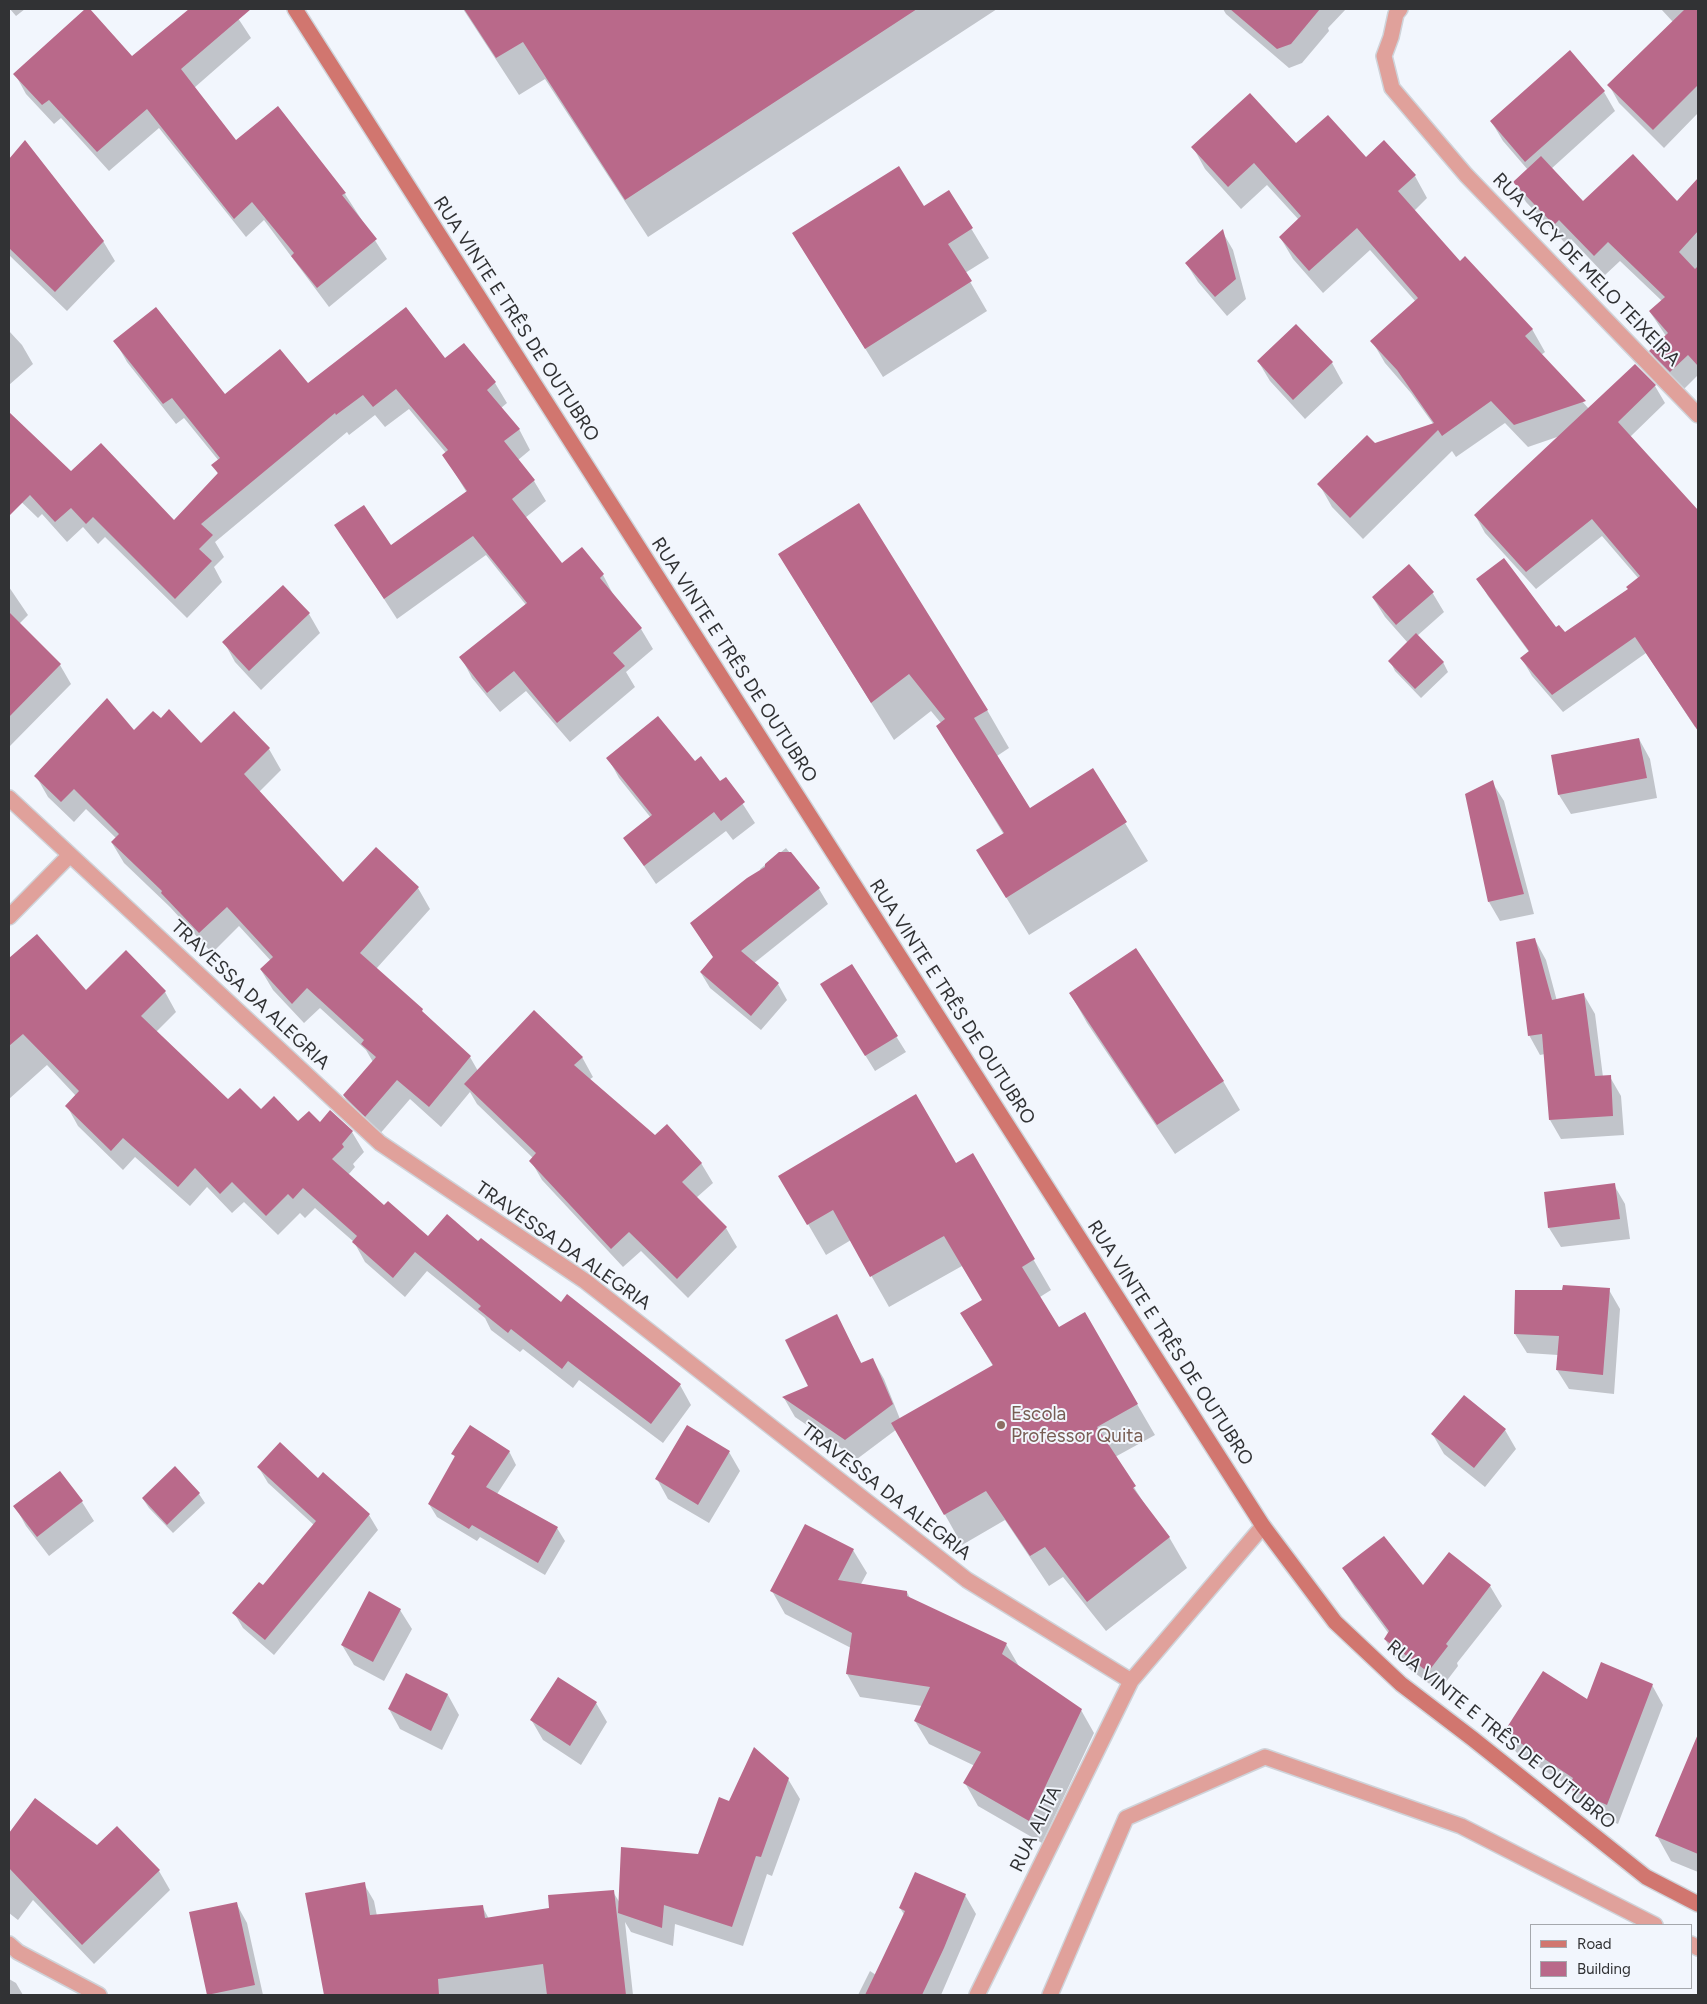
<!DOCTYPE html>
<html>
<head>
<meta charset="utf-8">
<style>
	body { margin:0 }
	#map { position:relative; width:1707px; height:2004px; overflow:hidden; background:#f2f6fd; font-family:Figtree,sans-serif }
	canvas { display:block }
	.frame { position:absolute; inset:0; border:10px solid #313234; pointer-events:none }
	.legend { position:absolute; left:1530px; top:1924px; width:162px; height:65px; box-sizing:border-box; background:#f2f6fd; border:1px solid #a5a8ad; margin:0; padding:6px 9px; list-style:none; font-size:15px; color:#313234 }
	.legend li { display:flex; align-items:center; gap:10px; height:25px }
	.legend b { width:25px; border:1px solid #a5a8ad }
</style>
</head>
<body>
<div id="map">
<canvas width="1707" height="2004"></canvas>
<div class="frame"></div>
<ul class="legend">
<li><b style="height:6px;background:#d1766f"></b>Road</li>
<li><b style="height:14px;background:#b9698a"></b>Building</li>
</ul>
</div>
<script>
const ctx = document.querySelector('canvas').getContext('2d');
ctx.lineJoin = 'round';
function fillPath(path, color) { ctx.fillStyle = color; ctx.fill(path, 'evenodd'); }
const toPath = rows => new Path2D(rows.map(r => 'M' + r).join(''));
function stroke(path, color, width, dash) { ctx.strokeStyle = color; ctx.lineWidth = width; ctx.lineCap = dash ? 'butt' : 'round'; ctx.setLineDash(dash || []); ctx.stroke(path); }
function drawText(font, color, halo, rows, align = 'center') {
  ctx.font = font + ' Figtree,sans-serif'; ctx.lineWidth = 4; ctx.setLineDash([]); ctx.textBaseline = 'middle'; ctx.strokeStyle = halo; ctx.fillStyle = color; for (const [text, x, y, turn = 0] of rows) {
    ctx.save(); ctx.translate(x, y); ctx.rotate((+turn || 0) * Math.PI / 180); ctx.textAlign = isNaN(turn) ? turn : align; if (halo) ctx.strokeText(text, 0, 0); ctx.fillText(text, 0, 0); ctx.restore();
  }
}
const shadow = toPath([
	[10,9,25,9,16,16],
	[87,9,132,58,191,9,232,9,251,38,194,88,236,142,345,194,387,259,329,307,264,220,246,237,159,128,109,171,61,118,54,124,26,94,15,74],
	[463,9,997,9,648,237,545,79,519,95],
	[1223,9,1346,9,1328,28,1329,31,1302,63,1289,68,1226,14],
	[1661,9,1698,9,1698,113,1664,148,1619,103,1609,85,1673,22],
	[1604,92,1615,111,1551,169,1583,202,1677,203,1686,193,1698,204,1698,375,1682,391,1662,371,1651,351,1666,336,1650,312,1662,301,1620,261,1605,275,1571,239,1566,244,1526,202,1515,183,1528,170,1503,141,1491,121],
	[25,142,103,241,115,261,67,311,9,255,9,161],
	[1296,145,1366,159,1415,176,1427,198,1414,211,1460,262,1532,329,1545,352,1541,355,1589,409,1635,365,1655,386,1665,403,1630,437,1698,512,1698,543,1682,555,1698,576,1698,725,1695,727,1646,653,1563,712,1532,676,1522,659,1529,652,1488,596,1478,579,1565,633,1629,589,1639,579,1602,536,1536,589,1485,533,1475,515,1560,436,1528,447,1505,423,1456,457,1452,451,1363,539,1332,507,1319,484,1375,444,1434,425,1411,393,1385,363,1372,341,1416,302,1370,250,1323,293,1293,259,1280,237,1299,220,1267,185,1241,209,1205,169,1193,147],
	[949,192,989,258,965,273,987,311,883,377,811,262,923,207],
	[1222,231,1233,250,1246,299,1227,316,1198,282,1186,263],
	[1296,325,1332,363,1343,383,1305,419,1270,381,1258,361],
	[9,331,22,345,33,364,9,385],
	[115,341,225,395,308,384,445,360,495,383,507,403,501,408,519,429,530,450,518,460,534,481,546,501,525,518,562,565,603,575,614,596,641,629,653,649,626,672,635,687,570,742,526,691,500,712,472,678,461,657,526,605,486,555,397,619,336,525,390,547,467,493,444,455,446,453,409,409,385,427,375,415,349,435,347,432,215,542,224,557,214,567,222,582,187,618,105,537,98,544,83,527,67,542,42,514,38,518,9,490,9,414,71,473,174,522,218,474,213,465,219,461,184,418,176,424,127,362],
	[9,587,28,615,19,624,60,665,71,684,9,747],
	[283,587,309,614,320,633,261,690,235,662,224,642],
	[802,592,987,710,1009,748,997,756,1030,809,1093,770,1148,861,1029,935,978,851,1004,835,938,726,941,723,931,711,894,740],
	[1432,592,1444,612,1417,636,1443,662,1448,672,1421,698,1395,671,1390,661,1408,643,1385,617,1373,598],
	[161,720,201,745,269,749,281,770,259,792,343,884,376,849,418,888,430,909,376,969,470,1057,478,1071,582,1057,593,1077,589,1080,655,1137,701,1163,713,1183,696,1198,726,1228,737,1247,688,1298,641,1251,623,1267,542,1180,531,1161,533,1158,477,1104,470,1092,441,1127,410,1099,378,1136,356,1116,344,1096,373,1062,366,1050,320,1008,304,1023,273,990,261,970,271,961,239,926,212,953,170,907,124,863,112,843,116,838,86,809,74,822,48,797,36,776],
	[1639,739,1650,759,1657,798,1571,814,1559,795,1552,756],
	[608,758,694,763,720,783,726,778,755,823,733,840,726,831,656,884,625,838,651,818,619,778],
	[1492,782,1504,801,1534,914,1500,921,1489,902],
	[786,848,819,889,828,904,753,964,778,984,787,1000,761,1030,710,988,701,973,714,958,701,939,761,871,760,869],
	[37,935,86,992,165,992,176,1012,156,1032,228,1101,298,1123,320,1124,352,1132,364,1152,353,1164,355,1167,348,1175,384,1207,428,1238,478,1243,561,1304,680,1385,691,1405,663,1443,579,1380,573,1388,523,1349,520,1352,491,1330,485,1318,427,1271,405,1297,365,1262,354,1242,315,1208,305,1218,300,1213,278,1235,244,1202,232,1213,207,1187,190,1206,135,1157,123,1170,78,1126,67,1106,76,1096,47,1065,9,1099,9,960],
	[1535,940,1546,960,1557,1001,1584,995,1595,1014,1603,1077,1610,1077,1621,1096,1624,1135,1561,1139,1550,1120,1545,1054,1540,1055,1529,1035],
	[852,966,906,1052,875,1071,831,1000],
	[1070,993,1223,1081,1240,1110,1175,1154,1087,1023],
	[973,1155,1051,1290,1040,1297,1058,1328,1102,1344,1155,1435,1115,1457,1147,1508,1169,1537,1187,1568,1106,1631,1063,1577,1049,1586,1005,1520,962,1545,897,1429,857,1459,795,1417,784,1398,809,1387,836,1316,862,1364,873,1360,884,1379,900,1419,993,1366,962,1314,983,1300,962,1266,889,1307,851,1240,826,1255,780,1176,956,1164],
	[1614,1185,1625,1204,1630,1239,1561,1247,1549,1228],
	[1609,1290,1620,1309,1614,1394,1569,1389,1557,1370,1558,1355,1527,1353,1515,1334],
	[1505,1430,1516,1449,1485,1487,1444,1454,1433,1435],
	[509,1451,516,1465,497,1494,557,1528,565,1541,545,1575,480,1537,477,1541,437,1517,429,1504,456,1459,453,1454],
	[729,1452,740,1471,709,1523,668,1499,657,1479],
	[175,1468,199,1494,205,1503,173,1533,149,1508,143,1499],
	[259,1468,318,1480,369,1515,378,1530,274,1655,243,1628,234,1613,263,1587,314,1525,268,1483],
	[60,1473,82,1502,94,1521,49,1556,26,1526,15,1506],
	[853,1550,867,1573,861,1584,907,1592,911,1600,1006,1644,1020,1668,1081,1710,1094,1733,1042,1843,978,1806,965,1783,975,1766,929,1744,915,1721,922,1706,860,1697,847,1674,851,1648,785,1614,772,1591],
	[1449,1554,1490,1586,1502,1606,1457,1663,1458,1666,1439,1691,1396,1659,1385,1639,1389,1634,1355,1588,1343,1568,1423,1587],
	[400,1610,412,1629,384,1681,354,1665,342,1645],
	[406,1675,448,1695,459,1715,442,1750,400,1729,389,1709],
	[1652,1685,1663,1705,1618,1824,1581,1808,1570,1787,1516,1752,1505,1732,1587,1700],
	[596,1703,607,1722,581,1765,543,1740,532,1721],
	[1698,1736,1698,1872,1671,1861,1657,1836],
	[788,1779,800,1799,772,1876,767,1874,743,1946,675,1924,673,1946,631,1932,625,1922,633,1995,375,1995,374,1988,332,1995,322,1978,364,1884,374,1901,377,1916,482,1906,489,1919,551,1909,613,1892,620,1903,699,1856,730,1803],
	[35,1800,97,1847,159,1871,170,1890,94,1964,33,1900,18,1920,9,1913,9,1835],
	[965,1895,976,1914,941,1995,858,1995,870,1971,876,1975,905,1916,900,1908],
	[236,1903,247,1923,263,1995,208,1995,190,1913],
	[9,1979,16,1983,23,1995,9,1995]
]);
const building = toPath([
	[85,9,90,9,132,56,189,9,251,9,181,69,236,140,278,106,346,193,342,195,377,239,317,288,291,256,294,253,252,202,234,219,147,109,97,152,49,100,42,105,13,74],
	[464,9,917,9,625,200,523,42,496,58],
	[1230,9,1320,9,1291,44,1277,49],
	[1685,9,1698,9,1698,85,1653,130,1607,85],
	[1570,50,1605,91,1525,162,1490,121],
	[1250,93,1296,143,1328,115,1366,157,1384,140,1416,175,1398,191,1460,261,1465,256,1533,329,1525,336,1586,401,1514,425,1491,401,1442,436,1438,430,1350,518,1317,484,1367,435,1375,443,1434,423,1397,370,1370,341,1418,298,1357,228,1309,271,1279,237,1301,216,1254,163,1228,187,1191,147],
	[25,140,104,241,55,292,9,248,9,159],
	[1633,154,1677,201,1698,178,1698,231,1679,252,1695,269,1698,266,1698,366,1688,355,1670,372,1649,351,1668,333,1649,311,1665,297,1608,242,1594,256,1559,220,1554,225,1513,182,1541,156,1583,201],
	[899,166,924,206,949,190,973,228,948,244,972,281,865,349,792,233],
	[1223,229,1236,279,1215,297,1185,263],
	[156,307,225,394,280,349,308,383,406,307,445,358,464,343,496,382,487,390,520,429,504,441,535,480,512,499,562,563,582,547,604,574,600,578,642,628,613,653,625,666,557,723,514,671,487,693,459,657,527,603,473,536,384,599,334,525,364,505,391,545,467,491,442,455,448,450,396,389,373,407,363,395,336,415,335,413,201,524,213,535,199,549,212,561,175,599,93,517,86,524,71,508,55,522,30,495,9,516,9,412,71,471,101,443,174,520,218,473,211,465,220,458,172,398,163,404,113,341],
	[1296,324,1333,362,1293,400,1257,361],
	[1635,364,1656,385,1618,422,1698,510,1698,731,1635,637,1552,695,1520,658,1529,651,1476,579,1504,558,1556,627,1559,625,1565,632,1628,589,1626,587,1640,576,1592,519,1526,572,1474,515],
	[859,503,988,710,974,718,1030,808,1093,768,1127,822,1006,898,976,850,1004,833,936,726,945,719,909,674,871,703,778,554],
	[1409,564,1434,592,1396,625,1372,597],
	[283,585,310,613,249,671,222,642],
	[9,612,61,664,9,717],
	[1416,633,1444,662,1415,689,1388,661],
	[107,698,134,730,153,711,161,718,169,709,201,743,234,711,270,748,244,774,343,882,376,847,419,887,360,953,423,1009,422,1011,471,1056,429,1107,397,1080,365,1117,343,1095,376,1057,361,1044,364,1040,307,988,292,1004,260,969,273,957,227,907,199,933,161,893,162,891,111,842,119,834,74,789,61,802,34,776],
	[658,716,695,761,701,756,720,781,726,777,745,802,721,821,714,812,644,866,623,838,652,815,606,758],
	[1639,738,1647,778,1558,795,1551,755],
	[1493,780,1524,894,1488,902,1465,794],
	[779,852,791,852,820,888,741,951,779,983,751,1016,700,972,713,957,690,923,747,878,765,867,765,864],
	[37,934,86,990,126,950,166,991,141,1016,228,1099,240,1088,261,1109,274,1096,298,1121,309,1111,320,1122,330,1110,353,1131,342,1144,344,1147,332,1159,384,1205,388,1201,428,1236,447,1214,478,1241,481,1238,561,1302,567,1294,681,1384,651,1424,568,1361,562,1369,511,1329,508,1333,478,1309,481,1306,415,1252,393,1278,352,1242,357,1236,303,1188,293,1199,288,1194,266,1216,232,1182,220,1194,195,1168,178,1187,123,1138,111,1151,65,1106,79,1091,23,1034,9,1046,9,958],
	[1535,938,1552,1000,1584,993,1595,1076,1611,1075,1613,1116,1549,1120,1542,1034,1528,1036,1516,942],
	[1136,948,1224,1081,1157,1125,1069,993],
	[852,964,898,1036,865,1056,820,984],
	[534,1010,583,1057,574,1065,655,1135,667,1124,702,1163,682,1182,727,1227,677,1279,629,1232,611,1249,529,1161,536,1153,464,1084],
	[916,1094,956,1163,973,1153,1035,1259,1022,1267,1059,1327,1085,1312,1138,1404,1097,1427,1136,1486,1133,1488,1170,1537,1087,1602,1045,1547,1030,1556,986,1491,944,1515,891,1423,993,1365,960,1313,982,1300,944,1236,870,1277,833,1210,807,1225,778,1176],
	[1615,1183,1620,1219,1548,1228,1544,1192],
	[1563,1285,1610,1288,1603,1375,1556,1370,1559,1336,1514,1334,1515,1290,1562,1290],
	[837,1314,861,1363,873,1358,893,1404,845,1440,782,1397,808,1386,785,1340],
	[1464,1395,1506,1429,1474,1468,1431,1434],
	[470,1425,510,1451,486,1487,558,1527,538,1563,472,1525,469,1529,428,1504,455,1456,451,1454],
	[687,1425,730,1451,698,1505,655,1479],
	[280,1442,318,1478,323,1472,370,1514,265,1640,232,1613,259,1582,263,1585,316,1521,257,1467],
	[175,1466,200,1493,167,1525,142,1498],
	[60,1471,83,1501,37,1537,13,1506],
	[805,1524,854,1549,838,1580,907,1591,907,1596,1007,1643,1002,1654,1082,1709,1029,1821,963,1783,981,1752,914,1721,930,1687,846,1674,852,1633,770,1591],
	[1384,1536,1423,1585,1449,1552,1491,1585,1446,1644,1448,1646,1428,1672,1384,1639,1389,1631,1342,1568],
	[369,1591,401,1609,373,1662,341,1645],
	[1601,1662,1653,1684,1607,1805,1568,1788,1573,1778,1504,1732,1543,1671,1587,1699],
	[406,1673,448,1694,431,1731,388,1709],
	[558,1677,597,1702,570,1746,530,1720],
	[1698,1734,1698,1854,1655,1836],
	[754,1747,789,1778,761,1857,756,1856,732,1927,664,1905,662,1928,618,1913,621,1847,698,1854,719,1797,729,1801],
	[35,1798,97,1845,117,1826,160,1870,82,1945,9,1868,9,1833],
	[915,1872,966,1894,944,1948,922,1995,865,1995,905,1911,899,1908],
	[365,1882,370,1915,483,1905,485,1918,549,1908,548,1895,614,1890,626,1995,547,1995,543,1964,438,1979,439,1995,324,1995,305,1893],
	[237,1902,255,1985,207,1995,189,1912]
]);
const street = toPath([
	[1400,9,1396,14,1391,37,1384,56,1392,88,1466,175,1698,415],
	[9,798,380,1143,585,1281,967,1580,1131,1681],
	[9,917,69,856],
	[9,1944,18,1952,99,1995],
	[1691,1944,1698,1948],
	[977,1995,1131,1681,1263,1526],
	[1050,1995,1126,1818,1265,1757,1461,1826,1655,1925]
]);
const secondary = toPath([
	[295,9,1263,1526,1335,1622,1401,1684,1473,1739,1646,1877,1698,1904]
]);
const markers = [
	[1001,1425,5,"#8d6e63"]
];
const streetNames = [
	["RUA JACY DE MELO TEIXEIRA",1586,270,46],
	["RUA VINTE E TRÊS DE OUTUBRO",516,319,57],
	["RUA VINTE E TRÊS DE OUTUBRO",734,660,57],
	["TRAVESSA DA ALEGRIA",250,995,43],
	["RUA VINTE E TRÊS DE OUTUBRO",952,1002,57],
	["TRAVESSA DA ALEGRIA",563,1246,35],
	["RUA VINTE E TRÊS DE OUTUBRO",1170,1343,57],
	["TRAVESSA DA ALEGRIA",886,1492,38],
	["RUA VINTE E TRÊS DE OUTUBRO",1501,1735,39],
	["RUA ALITA",1036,1829,-64]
];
const educationNames = [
	["Escola",1011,1414],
	["Professor Quita",1011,1436]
];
fillPath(shadow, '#0003');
fillPath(building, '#b9698a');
stroke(street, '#cfd3d9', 18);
stroke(secondary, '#cfd3d9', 18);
stroke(street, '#e0a19b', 15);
stroke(secondary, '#d1766f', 15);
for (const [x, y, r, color] of markers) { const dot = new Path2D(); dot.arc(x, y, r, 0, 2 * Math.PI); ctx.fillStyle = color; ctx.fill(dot); stroke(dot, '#f2f6fd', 2); }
drawText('19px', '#313234', '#f2f6fd', streetNames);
drawText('19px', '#785e54', '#f2f6fd', educationNames, 'left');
</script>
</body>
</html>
